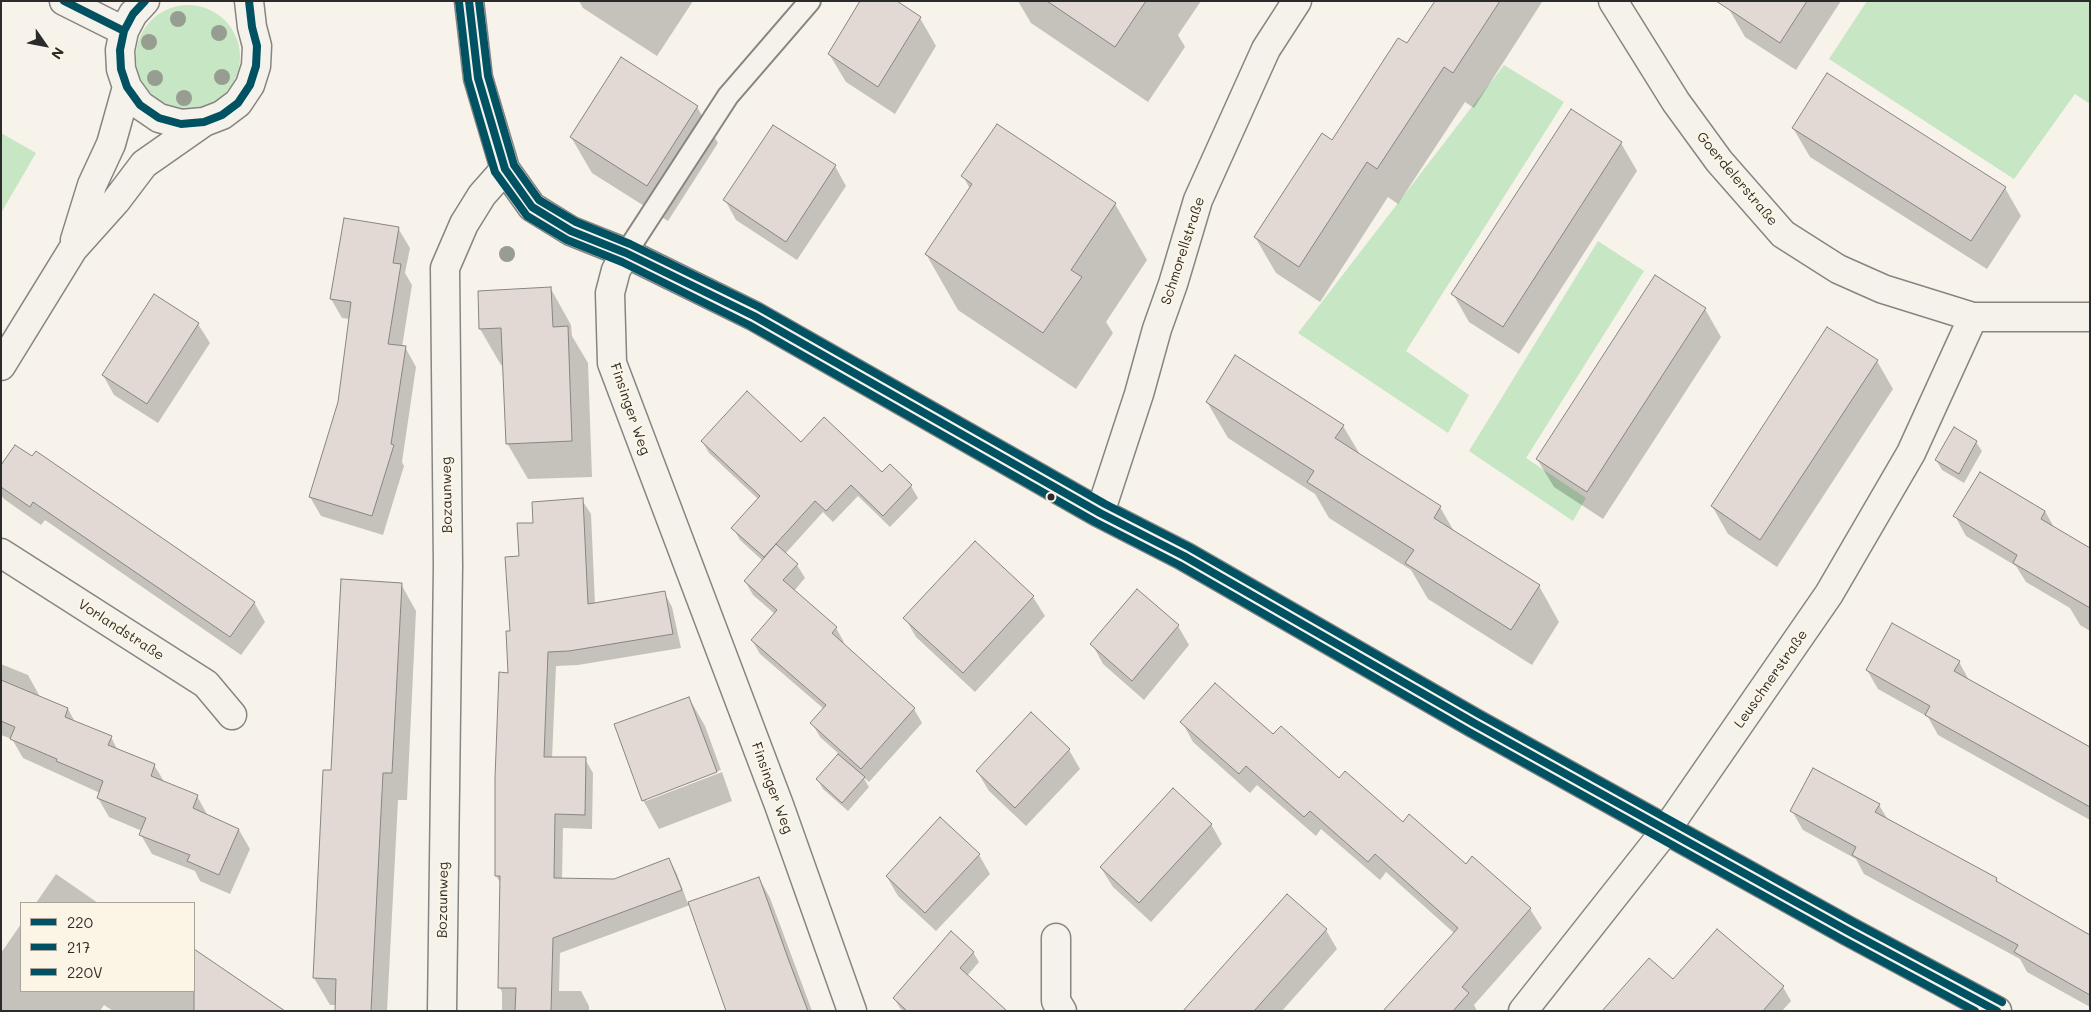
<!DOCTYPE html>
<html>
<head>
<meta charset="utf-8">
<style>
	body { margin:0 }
	#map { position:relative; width:2091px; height:1012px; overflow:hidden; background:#f7f3ea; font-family:Mali,sans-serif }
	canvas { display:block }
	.frame { position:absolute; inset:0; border:2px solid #2b2b2b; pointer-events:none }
	.legend { position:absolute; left:20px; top:902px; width:175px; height:90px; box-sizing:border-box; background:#fcf5e5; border:1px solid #a8a49b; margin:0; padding:6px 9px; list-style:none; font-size:15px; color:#2b2b2b }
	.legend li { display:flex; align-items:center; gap:10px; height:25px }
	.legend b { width:25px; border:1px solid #a8a49b }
	.north { position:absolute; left:20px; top:20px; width:50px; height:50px; -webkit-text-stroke:4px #fcf5e5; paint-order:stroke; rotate:123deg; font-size:14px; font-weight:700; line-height:20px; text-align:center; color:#2b2b2b }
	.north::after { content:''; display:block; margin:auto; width:18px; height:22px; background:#2b2b2b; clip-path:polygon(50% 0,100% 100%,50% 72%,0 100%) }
</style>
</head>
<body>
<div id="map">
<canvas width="2091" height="1012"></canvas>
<div class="frame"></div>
<ul class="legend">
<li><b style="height:6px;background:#005262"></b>220</li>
<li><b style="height:6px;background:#005262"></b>217</li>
<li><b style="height:6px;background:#005262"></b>220V</li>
</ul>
<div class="north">N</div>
</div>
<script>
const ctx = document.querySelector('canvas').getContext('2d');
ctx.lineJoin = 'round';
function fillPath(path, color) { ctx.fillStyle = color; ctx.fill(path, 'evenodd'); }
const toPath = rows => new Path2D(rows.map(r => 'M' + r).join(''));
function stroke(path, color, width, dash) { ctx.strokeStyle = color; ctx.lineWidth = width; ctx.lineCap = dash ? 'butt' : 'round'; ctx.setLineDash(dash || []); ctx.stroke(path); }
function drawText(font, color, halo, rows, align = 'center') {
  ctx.font = font + ' Mali,sans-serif'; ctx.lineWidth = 4.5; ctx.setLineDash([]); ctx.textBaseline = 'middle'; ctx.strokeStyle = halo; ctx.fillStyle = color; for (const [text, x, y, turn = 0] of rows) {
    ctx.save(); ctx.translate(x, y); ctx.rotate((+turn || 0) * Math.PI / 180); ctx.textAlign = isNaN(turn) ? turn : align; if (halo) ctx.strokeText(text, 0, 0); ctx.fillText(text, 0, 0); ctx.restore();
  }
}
const green = toPath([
	[1867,1,2090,1,2090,104,2075,94,2014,179,1829,59],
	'136 57a52 52 0 1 1 104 0a52 52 0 1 1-104 0Z',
	[1504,65,1564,102,1406,351,1469,395,1448,433,1298,333],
	[1,133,36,153,1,213],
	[1598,241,1644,271,1526,458,1586,498,1573,521,1469,451]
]);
const shadow = toPath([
	[579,1,693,1,657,56,583,8],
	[1018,1,1201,1,1178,35,1185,47,1148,102,1031,23],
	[1436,1,1542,2,1474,108,1465,102,1398,204,1388,197,1320,302,1276,273,1255,237,1408,45],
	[1734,1,1841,1,1796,70,1745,37,1729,9],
	[920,18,936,46,895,114,846,82,829,54],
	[697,107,718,143,668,221,592,173,571,137],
	[1793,128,2005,188,2021,216,1987,269,1810,157],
	[1621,143,1637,171,1519,354,1469,322,1453,294],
	[835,166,846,186,797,260,736,220,725,200],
	[963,176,1115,204,1147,260,1106,322,1113,333,1076,389,958,310,926,254,970,189],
	[398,228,410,248,405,273,412,285,402,347,405,347,416,367,402,462,404,466,383,535,321,516,310,497,339,402,350,319,342,318,331,299],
	[551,289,571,325,572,336,588,363,592,477,528,479,507,443,504,365,501,365,480,329],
	[1705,309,1721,337,1603,519,1554,487,1537,459],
	[198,324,210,343,158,423,114,395,103,375],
	[1877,361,1893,389,1777,567,1728,534,1712,506],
	[1207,402,1343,426,1361,456,1440,507,1455,533,1539,586,1559,622,1532,665,1428,599,1411,570,1329,518,1315,494,1228,438],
	[702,441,801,444,882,474,890,466,911,486,918,498,890,527,858,496,833,522,823,512,785,554,797,565,805,578,794,591,836,628,844,642,842,644,914,709,922,723,869,782,863,777,869,787,848,811,823,789,818,780,839,754,820,737,812,723,824,709,760,654,752,640,775,614,753,595,745,581,763,561,740,540,733,528,758,499,709,453],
	[1976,442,1982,451,1964,483,1942,470,1936,460],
	[1,467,254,602,265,622,241,655,45,520,41,525,4,499,1,495],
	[582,500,591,514,595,604,664,592,672,607,681,648,578,665,556,666,552,758,585,759,593,773,592,829,563,828,562,879,614,880,669,859,677,874,688,904,759,878,770,898,812,1011,734,1011,690,905,560,953,559,991,581,991,589,1006,589,1011,502,1011,502,992,500,988,502,885,496,876,497,778,510,674,511,632,521,558,535,524],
	[2045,511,2055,529,2090,550,2090,631,2080,625,2070,608,2026,582,2016,566,1966,536,1955,516],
	[975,543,1033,597,1045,616,975,692,916,637,905,618],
	[401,584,416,611,407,800,398,800,387,1011,337,1011,337,1005,330,1005,314,978,333,772],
	[1137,591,1178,626,1189,645,1144,700,1103,664,1092,644],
	[1959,662,1970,682,2090,751,2090,820,1938,735,1928,717,1878,689,1867,670],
	[1,664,28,675,39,695,38,697,68,709,75,722,111,737,118,751,154,765,165,783,197,796,208,816,239,830,250,849,230,894,200,881,195,871,152,854,141,835,142,831,109,817,98,798,100,793,23,758,12,739,1,735],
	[689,698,705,726,721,770,646,798,646,801,722,772,732,801,659,829,643,800],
	[1182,722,1274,736,1466,866,1473,858,1530,909,1542,928,1474,1005,1477,1011,1385,1011,1454,933,1386,872,1380,880,1321,829,1316,836,1257,785,1250,793,1193,742],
	[1069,750,1080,769,1026,826,989,791,977,771],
	[1879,805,1888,820,1996,879,2000,885,2090,936,2090,1007,2027,972,2020,959,1864,874,1856,859,1803,830,1792,811],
	[1211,824,1222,844,1151,922,1113,887,1101,868],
	[979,855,990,874,936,931,898,896,887,877],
	[56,874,98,903,36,903],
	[21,924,21,991,194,991,194,950,261,996,270,1011,113,1011,104,1005,100,1011,1,1011,1,953],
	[1326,930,1337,949,1282,1011,1185,1011],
	[1717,930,1783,987,1791,1001,1782,1011,1604,1011,1673,981],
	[973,952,979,962,967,976,1005,1011,903,1011,900,1008,894,998]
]);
const building = toPath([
	[860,1,897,1,921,17,878,87,828,54,860,1],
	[1047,1,1146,1,1115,47,1047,1],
	[1435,1,1500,1,1453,73,1444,67,1377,169,1367,162,1299,267,1254,237,1322,133,1332,140,1398,38,1407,43,1435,1],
	[1716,1,1807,1,1780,43,1716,1],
	[621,57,698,106,647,186,570,137,621,57],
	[1827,73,2006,187,1971,241,1792,128,1827,73],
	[1571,109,1622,142,1503,327,1451,294,1571,109],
	[997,124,1116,203,1071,270,1082,277,1043,333,925,254,972,184,961,176,997,124],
	[773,125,836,165,786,242,723,200,773,125],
	[344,218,399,227,393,263,401,264,388,344,406,346,391,444,394,445,372,516,309,497,338,402,351,302,330,299,344,218],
	[1655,275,1706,308,1587,492,1536,459,1655,275],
	[551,287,553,327,568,326,572,441,506,444,501,328,479,329,478,291,551,287],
	[154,294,199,323,147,404,102,375,154,294],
	[1827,327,1878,360,1760,540,1711,506,1827,327],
	[1235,355,1344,425,1335,438,1441,506,1434,518,1540,585,1511,630,1405,563,1414,550,1307,482,1314,471,1206,402,1235,355],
	[747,391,801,442,824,417,882,472,890,464,912,485,883,516,851,485,826,511,815,501,764,557,731,528,760,496,701,441,747,391],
	[1954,427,1977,441,1959,474,1935,460,1954,427],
	[15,445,32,456,36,451,255,602,230,637,33,502,30,507,1,487,1,465,15,445],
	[1980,472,2045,511,2041,519,2090,548,2090,608,2013,563,2017,555,1953,516,1980,472],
	[583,498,588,604,665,591,673,634,569,651,548,652,544,757,586,757,585,815,555,814,554,878,614,879,669,858,682,890,553,938,551,1011,515,1011,516,988,498,988,500,876,495,876,495,778,499,672,508,673,506,631,510,631,505,557,519,556,517,523,533,523,532,502,583,498],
	[975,541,1034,596,963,673,903,618,975,541],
	[776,544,798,564,783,580,837,627,832,633,915,708,861,769,810,723,826,705,751,640,777,610,744,581,776,544],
	[341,579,402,583,392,773,383,773,371,1011,335,1011,336,979,313,978,323,770,331,770,341,579],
	[1137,589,1179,625,1132,681,1090,644,1137,589],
	[1892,623,1960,661,1954,671,2090,747,2090,807,1925,715,1930,706,1866,670,1892,623],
	[1,680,68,708,65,717,112,736,108,745,155,764,151,776,198,795,193,808,239,829,219,875,187,861,190,855,139,835,146,818,97,798,103,781,56,761,57,759,10,739,15,727,1,721,1,680],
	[1215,683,1273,734,1281,726,1339,778,1345,771,1403,822,1409,814,1466,864,1472,856,1531,908,1462,987,1469,993,1453,1011,1383,1011,1458,928,1375,854,1368,862,1310,811,1304,817,1246,766,1239,774,1180,722,1215,683],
	[689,697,717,772,642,801,614,724,689,697],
	[1031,712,1070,749,1015,808,976,771,1031,712],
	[838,754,865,777,842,803,816,779,838,754],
	[1813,768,1880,804,1875,812,1997,878,1996,881,2090,935,2090,995,2014,952,2018,945,1852,855,1856,847,1790,811,1813,768],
	[1173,788,1212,824,1139,903,1100,867,1173,788],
	[940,817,980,854,925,913,886,876,940,817],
	[759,877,789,961,808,1011,726,1011,688,902,759,877],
	[1287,894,1327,929,1304,955,1254,1011,1183,1011,1287,894],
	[1717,929,1784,986,1763,1011,1602,1011,1649,958,1673,979,1717,929],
	[951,931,974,952,960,968,1007,1011,907,1011,893,998,951,931],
	[194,949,285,1011,194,1011,194,949]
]);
const service = toPath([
	[626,253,728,96,810,1]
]);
const minor = toPath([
	[469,1,478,78,505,169,532,207,571,231,626,253,754,316,1100,513,1184,556,1474,723,1848,931,1997,1011],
	[1613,1,1676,102,1719,161,1783,234,1838,269,1883,289,1973,317,2090,317],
	[626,253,616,270,610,293,612,363,779,805,852,1011],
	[1100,513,1139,394,1157,329,1173,284,1198,200,1266,49,1297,1],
	[1,553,206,684,232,715],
	[1056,938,1056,1001,1062,1011],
	[442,1011,448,566,445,268,464,224,482,195,505,169],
	[1523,1011,1666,830,1829,594,1911,453,1973,317]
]);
const tertiary = toPath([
	[64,1,124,31]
]);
const secondary = toPath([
	[145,1,133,14,124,31,120,50,121,69,127,87,140,105,159,118,181,124,204,122],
	[75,240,92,185,111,144,127,87],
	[1,366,73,249,116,201,144,164,204,122,222,115,238,103,250,85,256,66,257,46,252,27,249,1]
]);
const bus1 = toPath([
	[64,1,124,31],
	[145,1,133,14,124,31,120,50,121,69,127,87,140,105,159,118,181,124,204,122,222,115,238,103,250,85,256,66,257,46,252,27,249,1],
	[469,1,478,78,505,169,532,207,571,231,626,253,754,316,1100,513,1184,556,1474,723,1848,931,1997,1011]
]);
const bus2 = toPath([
	[459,2,468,80,495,172,527,216,567,240,622,262,749,325,1095,522,1179,565,1469,732,1843,940,1975,1011]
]);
const bus3 = toPath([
	[479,1,488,76,514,165,539,200,576,222,630,244,759,307,1105,504,1189,547,1479,714,1853,922,2002,1002]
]);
const trees = [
	[178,19],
	[219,33],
	[149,42],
	[222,77],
	[155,78],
	[184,98],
	[507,254]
];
const markers = [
	[1051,497,4.5,"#2b2b2b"]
];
const streetNames = [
	["Goerdelerstraße",1737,179,50],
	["Schmorellstraße",1183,251,-72],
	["Finsinger Weg",630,409,71],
	["Bozaunweg",447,495,-91],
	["Vorlandstraße",121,630,33],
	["Leuschnerstraße",1771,679,-55],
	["Finsinger Weg",772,788,70],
	["Bozaunweg",443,900,-89]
];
fillPath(green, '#c6e6c4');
fillPath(shadow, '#0003');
fillPath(building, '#e3d9d4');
stroke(building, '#878581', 1);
stroke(service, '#878581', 24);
stroke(minor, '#878581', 31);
stroke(tertiary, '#878581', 31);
stroke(secondary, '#878581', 31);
stroke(service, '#f5f2ec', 20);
stroke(minor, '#f5f2ec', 28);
stroke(tertiary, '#f5f2ec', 28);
stroke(secondary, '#f5f2ec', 28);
stroke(bus1, '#005262', 8);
stroke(bus2, '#005262', 8);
stroke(bus3, '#005262', 8);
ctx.fillStyle = '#979d91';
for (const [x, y] of trees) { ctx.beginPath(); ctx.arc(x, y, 8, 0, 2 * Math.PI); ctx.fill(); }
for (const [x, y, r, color] of markers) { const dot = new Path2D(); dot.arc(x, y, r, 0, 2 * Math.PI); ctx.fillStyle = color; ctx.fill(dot); stroke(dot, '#fcf5e5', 2); }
drawText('14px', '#2b2b2b', '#fcf5e5', streetNames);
</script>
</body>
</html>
